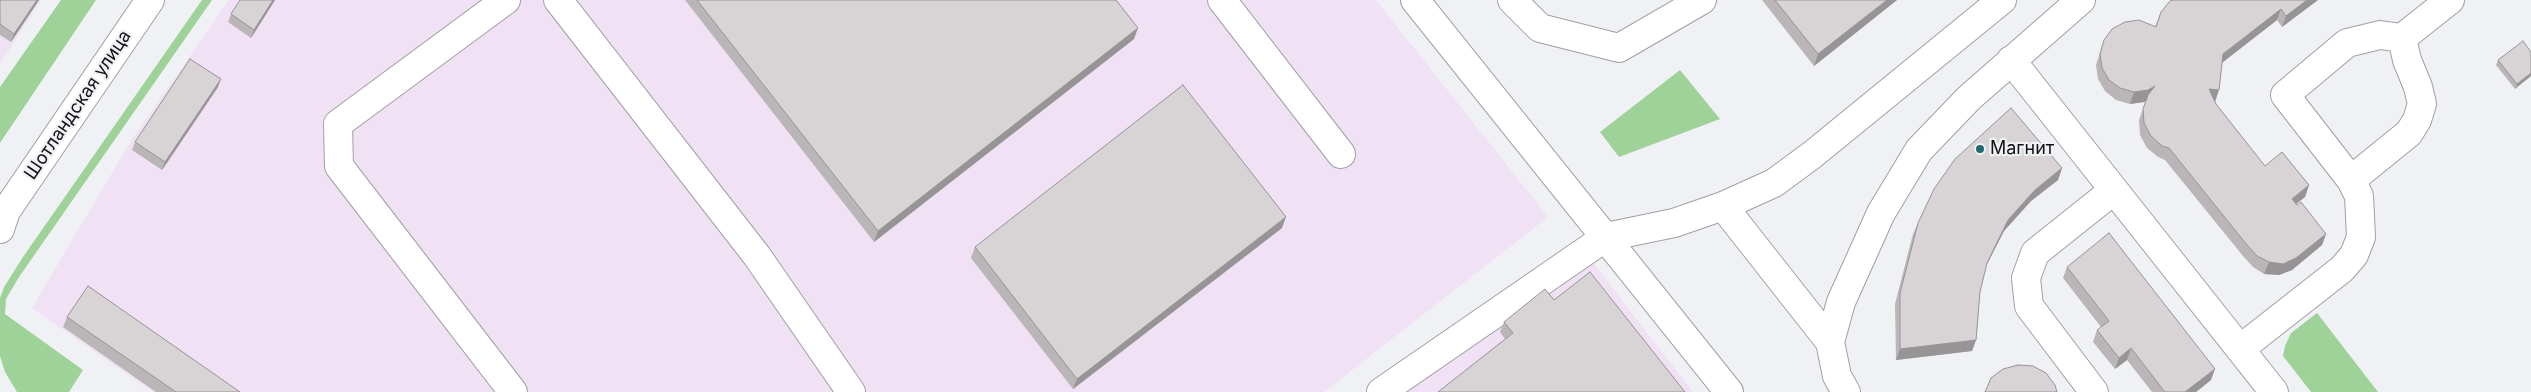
<!DOCTYPE html>
<html>
<head>
<meta charset="utf-8">
<style>
	body { margin:0 }
	canvas { display:block; background:#f0f1f4 }
</style>
</head>
<body>
<canvas width="2531" height="392"></canvas>
<script>
const ctx = document.querySelector('canvas').getContext('2d');
ctx.lineJoin = 'round';
function fillPath(path, color) { ctx.fillStyle = color; ctx.fill(path, 'evenodd'); }
const toPath = rows => new Path2D(rows.map(r => 'M' + r).join(''));
function stroke(path, color, width, dash) { ctx.strokeStyle = color; ctx.lineWidth = width; ctx.lineCap = dash ? 'butt' : 'round'; ctx.setLineDash(dash || []); ctx.stroke(path); }
function drawText(font, color, halo, rows, align = 'center') {
  ctx.font = font + ' Inter,sans-serif'; ctx.lineWidth = 4.5; ctx.setLineDash([]); ctx.textBaseline = 'middle'; ctx.strokeStyle = halo; ctx.fillStyle = color; for (const [text, x, y, turn = 0] of rows) {
    ctx.save(); ctx.translate(x, y); ctx.rotate((+turn || 0) * Math.PI / 180); ctx.textAlign = isNaN(turn) ? turn : align; if (halo) ctx.strokeText(text, 0, 0); ctx.fillText(text, 0, 0); ctx.restore();
  }
}
const industrial = toPath([
	[0,0,41,0,0,64],
	[229,0,1376,0,1548,217,1324,392,153,392,32,308,132,139],
	[1588,256,1693,392,1398,392]
]);
const green = toPath([
	[61,0,96,0,0,143,0,87],
	[202,0,212,0,19,277,6,299,5,314,83,370,69,392,17,392,5,372,0,356,0,298,4,287,23,257],
	[1680,70,1720,119,1619,157,1600,132],
	[2317,313,2378,392,2311,392,2283,356,2285,346,2291,333]
]);
const minor = toPath([
	[506,0,338,124,339,166,513,392],
	[558,0,757,256,851,392],
	[1222,0,1341,154],
	[1415,0,1729,392],
	[1512,0,1540,28,1619,48,1702,0],
	[2011,60,2274,392],
	[2351,180,2409,133,2417,120,2422,104,2418,87,2407,60,2402,38],
	[1723,206,1830,342],
	[0,229,6,211,150,0],
	[2240,349,2342,269,2354,255,2361,237,2359,196,2351,180,2285,95,2347,43,2380,35,2402,38,2450,0],
	[1381,392,1606,237,1674,223,1723,206,1774,183,1812,155,2002,0],
	[1846,392,1837,376,1830,342,1841,302,1881,213,1919,150,1969,98,2081,0],
	[2094,392,2029,306,2026,278,2035,253,2114,190]
]);
const wall = toPath([
	[0,0,39,0,11,42,0,35],
	[240,0,275,0,251,38,228,22,231,14],
	[685,0,1116,0,1134,39,874,242],
	[1762,0,1897,0,1814,66],
	[2318,0,2282,27,2277,20,2222,63,2215,101,2216,104,2265,166,2309,185,2305,197,2296,204,2326,234,2322,245,2292,270,2279,275,2264,274,2253,267,2243,256,2165,160,2158,157,2147,148,2140,135,2139,120,2146,100,2144,102,2130,104,2116,100,2105,91,2098,79,2096,65,2104,40,2155,27,2161,12],
	[2531,52,2515,89,2496,65,2498,60],
	[218,87,162,170,132,150,135,142],
	[2062,168,2058,180,2031,201,2004,231,1985,268,1980,292,1976,340,1972,351,1896,360,1895,304,1913,234,1918,223],
	[1282,228,1073,389,971,258,975,247],
	[2067,267,2211,380,2196,392,2152,392,2127,360,2115,369,2093,342,2097,330,2101,327,2063,278],
	[1554,300,1505,339,1500,332,1504,322],
	[67,317,240,392,156,392,63,327]
]);
const shadedWall = toPath([
	[37,0,39,0,11,42,14,34],
	[273,0,275,0,251,38,254,30],
	[1887,0,1897,0,1814,66,1818,54],
	[2307,0,2318,0,2282,27,2286,16],
	[2281,9,2277,20,2219,65,2223,54],
	[1138,28,1134,39,874,242,878,231],
	[2531,73,2531,76,2515,89,2517,84],
	[221,79,218,87,162,170,165,162],
	[2155,86,2151,97,2144,102,2130,104,2134,92],
	[2209,89,2219,90,2215,102],
	[2062,168,2058,180,2031,201,2004,231,1982,274,1987,263,2008,220,2035,190],
	[2309,185,2305,197,2288,210,2292,199],
	[1286,217,1282,228,1073,389,1077,379],
	[2326,234,2322,245,2292,270,2279,275,2264,274,2269,262],
	[1976,340,1972,351,1896,360,1900,349],
	[2131,348,2127,360,2115,369,2119,358],
	[2215,369,2211,380,2196,392,2185,392]
]);
const building = toPath([
	[0,0,37,0,14,34,0,24,0,0],
	[240,0,273,0,254,30,231,14,240,0],
	[697,0,1116,0,1138,28,878,231,697,0],
	[1775,0,1887,0,1818,54,1775,0],
	[2172,0,2307,0,2286,16,2281,9,2223,54,2219,90,2209,89,2216,104,2265,166,2282,152,2309,185,2292,199,2297,205,2301,202,2326,234,2296,258,2283,264,2269,262,2257,256,2247,245,2169,148,2162,146,2151,136,2144,123,2143,109,2148,95,2155,86,2148,90,2134,92,2120,88,2109,80,2102,68,2100,54,2104,40,2112,29,2125,22,2139,20,2156,27,2161,12,2170,1,2172,0],
	[2523,41,2531,52,2531,73,2517,84,2498,60,2523,41],
	[190,59,221,79,165,162,135,142,190,59],
	[1183,85,1286,217,1077,379,975,247,1183,85],
	[2011,108,2062,168,2035,190,2008,220,1987,263,1980,292,1976,340,1900,349,1900,293,1918,223,1934,189,1955,159,2011,108],
	[2109,233,2215,369,2185,392,2165,392,2131,348,2119,358,2097,330,2109,321,2067,267,2109,233],
	[1590,272,1685,392,1438,392,1513,333,1504,322,1545,289,1554,300,1590,272],
	[88,286,240,392,176,392,67,317,88,286],
	[2018,365,2033,366,2046,373,2055,385,2057,392,1985,392,1991,378,2003,369,2018,365]
]);
const markers = [
	[1980,149,5,"#1f6a71"]
];
const streetNames = [
	["Шотландская улица",78,105,-56]
];
const poiNames = [
	["Магнит",1990,149]
];
fillPath(industrial, '#f0e1f4');
fillPath(green, '#9ed298');
stroke(minor, '#9fa0a3', 30);
stroke(minor, '#fff', 28);
fillPath(wall, '#bab6b7');
fillPath(shadedWall, '#979495');
fillPath(building, '#d8d4d5');
stroke(building, '#979495', 1);
for (const [x, y, r, color] of markers) { const dot = new Path2D(); dot.arc(x, y, r, 0, 2 * Math.PI); ctx.fillStyle = color; ctx.fill(dot); stroke(dot, '#f0f1f4', 2); }
drawText('18px', '#111213', '#f0f1f4', streetNames);
drawText('18px', '#111213', '#f0f1f4', poiNames, 'left');
</script>
</body>
</html>
